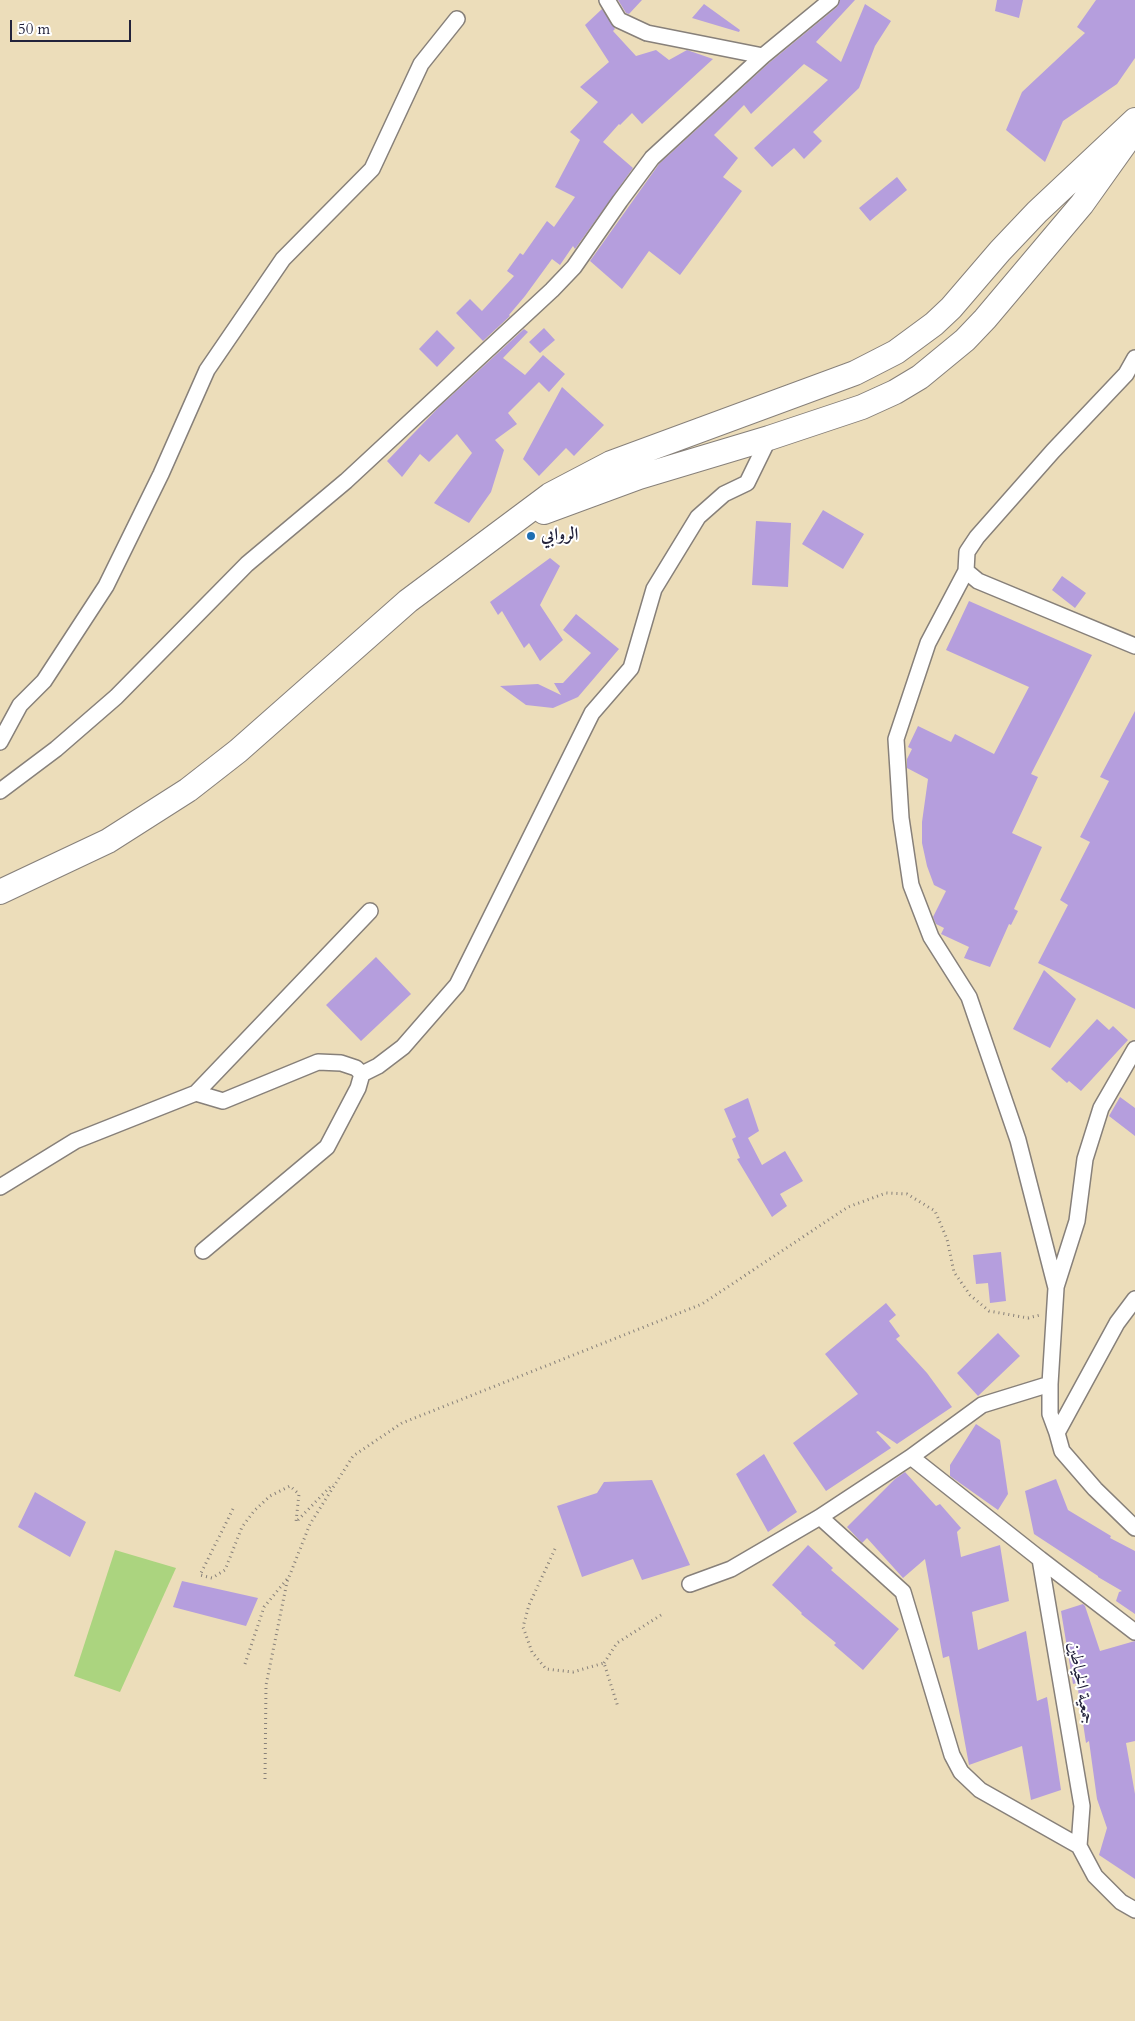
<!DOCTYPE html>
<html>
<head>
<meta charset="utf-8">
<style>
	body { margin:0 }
	#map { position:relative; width:1135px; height:2021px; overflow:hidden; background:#ecddba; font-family:Cardo,serif }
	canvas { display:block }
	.scale { position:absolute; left:10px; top:20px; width:121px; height:22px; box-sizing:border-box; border:2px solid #22223b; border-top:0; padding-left:6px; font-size:15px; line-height:18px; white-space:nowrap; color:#22223b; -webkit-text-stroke:4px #fff; paint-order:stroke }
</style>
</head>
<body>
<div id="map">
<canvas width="1135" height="2021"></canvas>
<div class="scale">50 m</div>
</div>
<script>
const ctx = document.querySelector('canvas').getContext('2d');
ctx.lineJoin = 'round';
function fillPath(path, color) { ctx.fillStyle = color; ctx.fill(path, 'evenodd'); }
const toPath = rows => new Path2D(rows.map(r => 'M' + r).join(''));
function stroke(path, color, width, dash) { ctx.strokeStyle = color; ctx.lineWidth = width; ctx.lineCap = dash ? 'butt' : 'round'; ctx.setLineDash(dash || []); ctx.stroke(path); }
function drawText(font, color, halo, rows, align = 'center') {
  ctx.font = font + ' Cardo,Amiri,serif'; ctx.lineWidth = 4; ctx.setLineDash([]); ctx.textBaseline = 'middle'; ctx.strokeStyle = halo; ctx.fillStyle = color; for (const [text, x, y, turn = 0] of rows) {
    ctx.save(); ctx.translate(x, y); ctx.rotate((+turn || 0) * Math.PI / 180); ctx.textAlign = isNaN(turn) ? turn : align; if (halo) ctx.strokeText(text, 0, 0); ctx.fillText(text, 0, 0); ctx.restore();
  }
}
const green = toPath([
	[115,1550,176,1568,120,1692,74,1676]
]);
const building = toPath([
	[618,0,642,0,629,14,626,13],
	[840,0,855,0,816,42,841,62,865,4,891,21,875,46,859,88,813,132,822,141,804,159,794,148,772,167,754,148,828,80,804,64,751,114,744,105,714,135,738,158,723,177,742,191,680,275,649,251,622,289,590,261,659,164,769,63,837,7],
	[997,0,1023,0,1019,18,995,11],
	[1096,0,1135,0,1135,58,1117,84,1063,121,1045,162,1006,130,1022,92,1085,33,1077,27],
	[704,4,740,30,739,32,692,18],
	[602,9,615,29,613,31,636,56,656,50,669,60,687,50,713,59,642,124,632,113,620,125,619,124,603,142,633,168,575,249,573,246,560,265,552,259,525,296,509,315,510,316,483,341,456,313,470,299,482,311,514,276,507,271,520,253,523,255,547,221,554,227,575,197,555,187,580,140,570,132,598,102,580,87,609,62,585,25],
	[897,177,907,190,870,221,859,208],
	[544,328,555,340,540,353,529,342],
	[524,329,528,332,503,358,525,375,543,355,565,374,549,392,539,382,508,413,517,424,495,440,504,450,491,492,469,523,434,503,472,453,457,434,429,462,420,454,402,477,387,461,439,407],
	[437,330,455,348,437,367,419,349],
	[562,387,604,425,574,456,566,448,539,476,523,459],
	[823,510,864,534,843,569,802,544],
	[756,521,791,523,788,587,752,585],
	[550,558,560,566,540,605,563,640,540,661,529,643,524,648,502,611,498,615,490,602],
	[1062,576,1086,593,1075,608,1052,590],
	[969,601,1092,655,1031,774,1038,777,1012,833,1042,847,1014,909,1018,911,1011,925,1009,924,990,967,964,958,969,947,941,934,944,928,936,924,933,917,946,891,934,885,927,866,922,843,922,822,928,779,907,768,907,759,912,749,908,747,918,726,951,742,955,734,994,754,1029,687,946,650],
	[576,614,619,649,578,697,553,708,526,705,500,686,538,684,561,695,554,683,563,683,591,653,563,630],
	[1135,711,1135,1009,1038,963,1068,905,1060,900,1090,842,1080,837,1109,781,1100,777],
	[376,957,411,994,361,1041,326,1005],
	[1044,970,1076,999,1050,1048,1013,1029],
	[1097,1019,1109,1030,1113,1026,1128,1040,1081,1091,1069,1081,1067,1083,1051,1069],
	[1120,1097,1135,1108,1135,1136,1109,1116],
	[748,1098,759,1131,748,1138,762,1165,785,1151,803,1181,780,1194,787,1206,772,1217,737,1159,740,1158,732,1139,736,1137,724,1109],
	[1001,1252,1006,1301,990,1303,988,1283,976,1284,973,1255],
	[886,1303,896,1315,889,1321,900,1336,896,1339,927,1373,952,1407,897,1444,878,1431,876,1432,891,1448,826,1491,793,1443,858,1394,825,1354],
	[998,1333,1020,1356,978,1396,957,1373],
	[976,1424,1000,1440,1008,1494,998,1510,950,1476,950,1465],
	[764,1454,797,1512,768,1532,736,1474],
	[905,1472,936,1506,940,1504,961,1528,957,1532,961,1557,1000,1545,1009,1601,972,1612,978,1650,1026,1631,1037,1701,1047,1697,1061,1790,1031,1800,1022,1746,969,1765,949,1656,943,1658,925,1559,903,1578,867,1538,862,1543,847,1527,895,1479],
	[1056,1479,1068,1510,1111,1536,1110,1538,1135,1551,1135,1614,1116,1601,1119,1592,1122,1591,1098,1577,1098,1576,1034,1534,1025,1491],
	[652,1480,690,1565,642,1580,633,1559,582,1577,557,1506,597,1493,604,1482],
	[35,1492,86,1522,70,1557,18,1527],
	[808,1545,833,1568,831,1570,899,1629,863,1670,834,1645,836,1643,801,1614,802,1613,772,1585],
	[182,1581,258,1598,246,1626,173,1607],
	[1083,1604,1085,1606,1100,1651,1135,1641,1135,1741,1126,1743,1135,1794,1135,1879,1099,1855,1107,1828,1097,1799,1089,1741,1086,1743,1077,1683,1073,1684,1061,1611]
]);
const path = toPath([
	[233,1509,200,1575,212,1578,225,1570,242,1527,254,1511,270,1496,290,1486,299,1494,296,1522,333,1484],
	[555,1549,529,1605,523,1627,532,1652,546,1669,573,1672,604,1663,618,1707],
	[604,1663,617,1643,661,1615],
	[245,1664,264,1607,288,1578],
	[265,1779,266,1685,287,1582,310,1524,353,1456,402,1423,702,1304,848,1207,886,1193,907,1194,935,1211,947,1239,954,1272,970,1295,989,1311,1028,1318,1040,1315]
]);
const minor = toPath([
	[607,0,619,20,647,33,763,56],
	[1135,358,1126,374,1053,451,977,537,967,552,966,571,978,581,1135,646],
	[966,571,928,643,896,739,901,818,911,885,931,937,969,997,1018,1140,1056,1288,1050,1384,1050,1414,1057,1433],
	[0,742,20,705,44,681,106,586,161,474,207,370,283,259,372,169,421,64,457,19],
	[0,791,56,749,116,697,247,564,346,481,552,290,574,267,620,201,652,158,763,56,831,0],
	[196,1093,223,1101,318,1062,341,1063,356,1068,362,1074,378,1066,403,1047,457,985,592,713,631,668,654,589,698,517,724,494,747,483,769,438],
	[0,1187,75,1141,196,1093,370,911],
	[203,1251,327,1147,358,1088,362,1074],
	[1056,1287,1077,1221,1085,1159,1101,1108,1135,1049],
	[1135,1299,1117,1323,1057,1433,1062,1451,1095,1489,1135,1528],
	[820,1517,903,1592,952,1755,961,1772,980,1790,1079,1846],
	[1040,1559,911,1457,982,1405,1050,1384],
	[690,1584,731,1569,820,1517,911,1457],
	[1135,1632,1040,1559,1082,1806,1079,1846,1095,1876,1121,1902,1135,1910]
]);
const primary = toPath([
	[544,512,639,477,769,438,862,407,895,392,920,377,965,340,985,319,1082,204,1129,138],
	[0,892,108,841,188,790,238,751,408,601,550,495,611,463,855,373,896,352,934,324,951,308,1000,251,1037,212,1135,120]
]);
const markers = [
	[531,536,5,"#1f6fb2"]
];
const poiNames = [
	["الروابي",541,536]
];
const streetNames = [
	["جمعية الخياطين",1080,1683,80]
];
fillPath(green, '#abd47f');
fillPath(building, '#b59edd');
stroke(minor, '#87807a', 18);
stroke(primary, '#87807a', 26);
stroke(path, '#87807a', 3, [1, 4]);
stroke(minor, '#fff', 15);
stroke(primary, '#fff', 24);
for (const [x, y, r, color] of markers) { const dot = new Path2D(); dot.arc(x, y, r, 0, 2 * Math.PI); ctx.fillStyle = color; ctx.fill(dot); stroke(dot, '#fff', 2); }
drawText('bold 18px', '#22223b', '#fff', poiNames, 'left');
drawText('18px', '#22223b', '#fff', streetNames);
</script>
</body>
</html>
